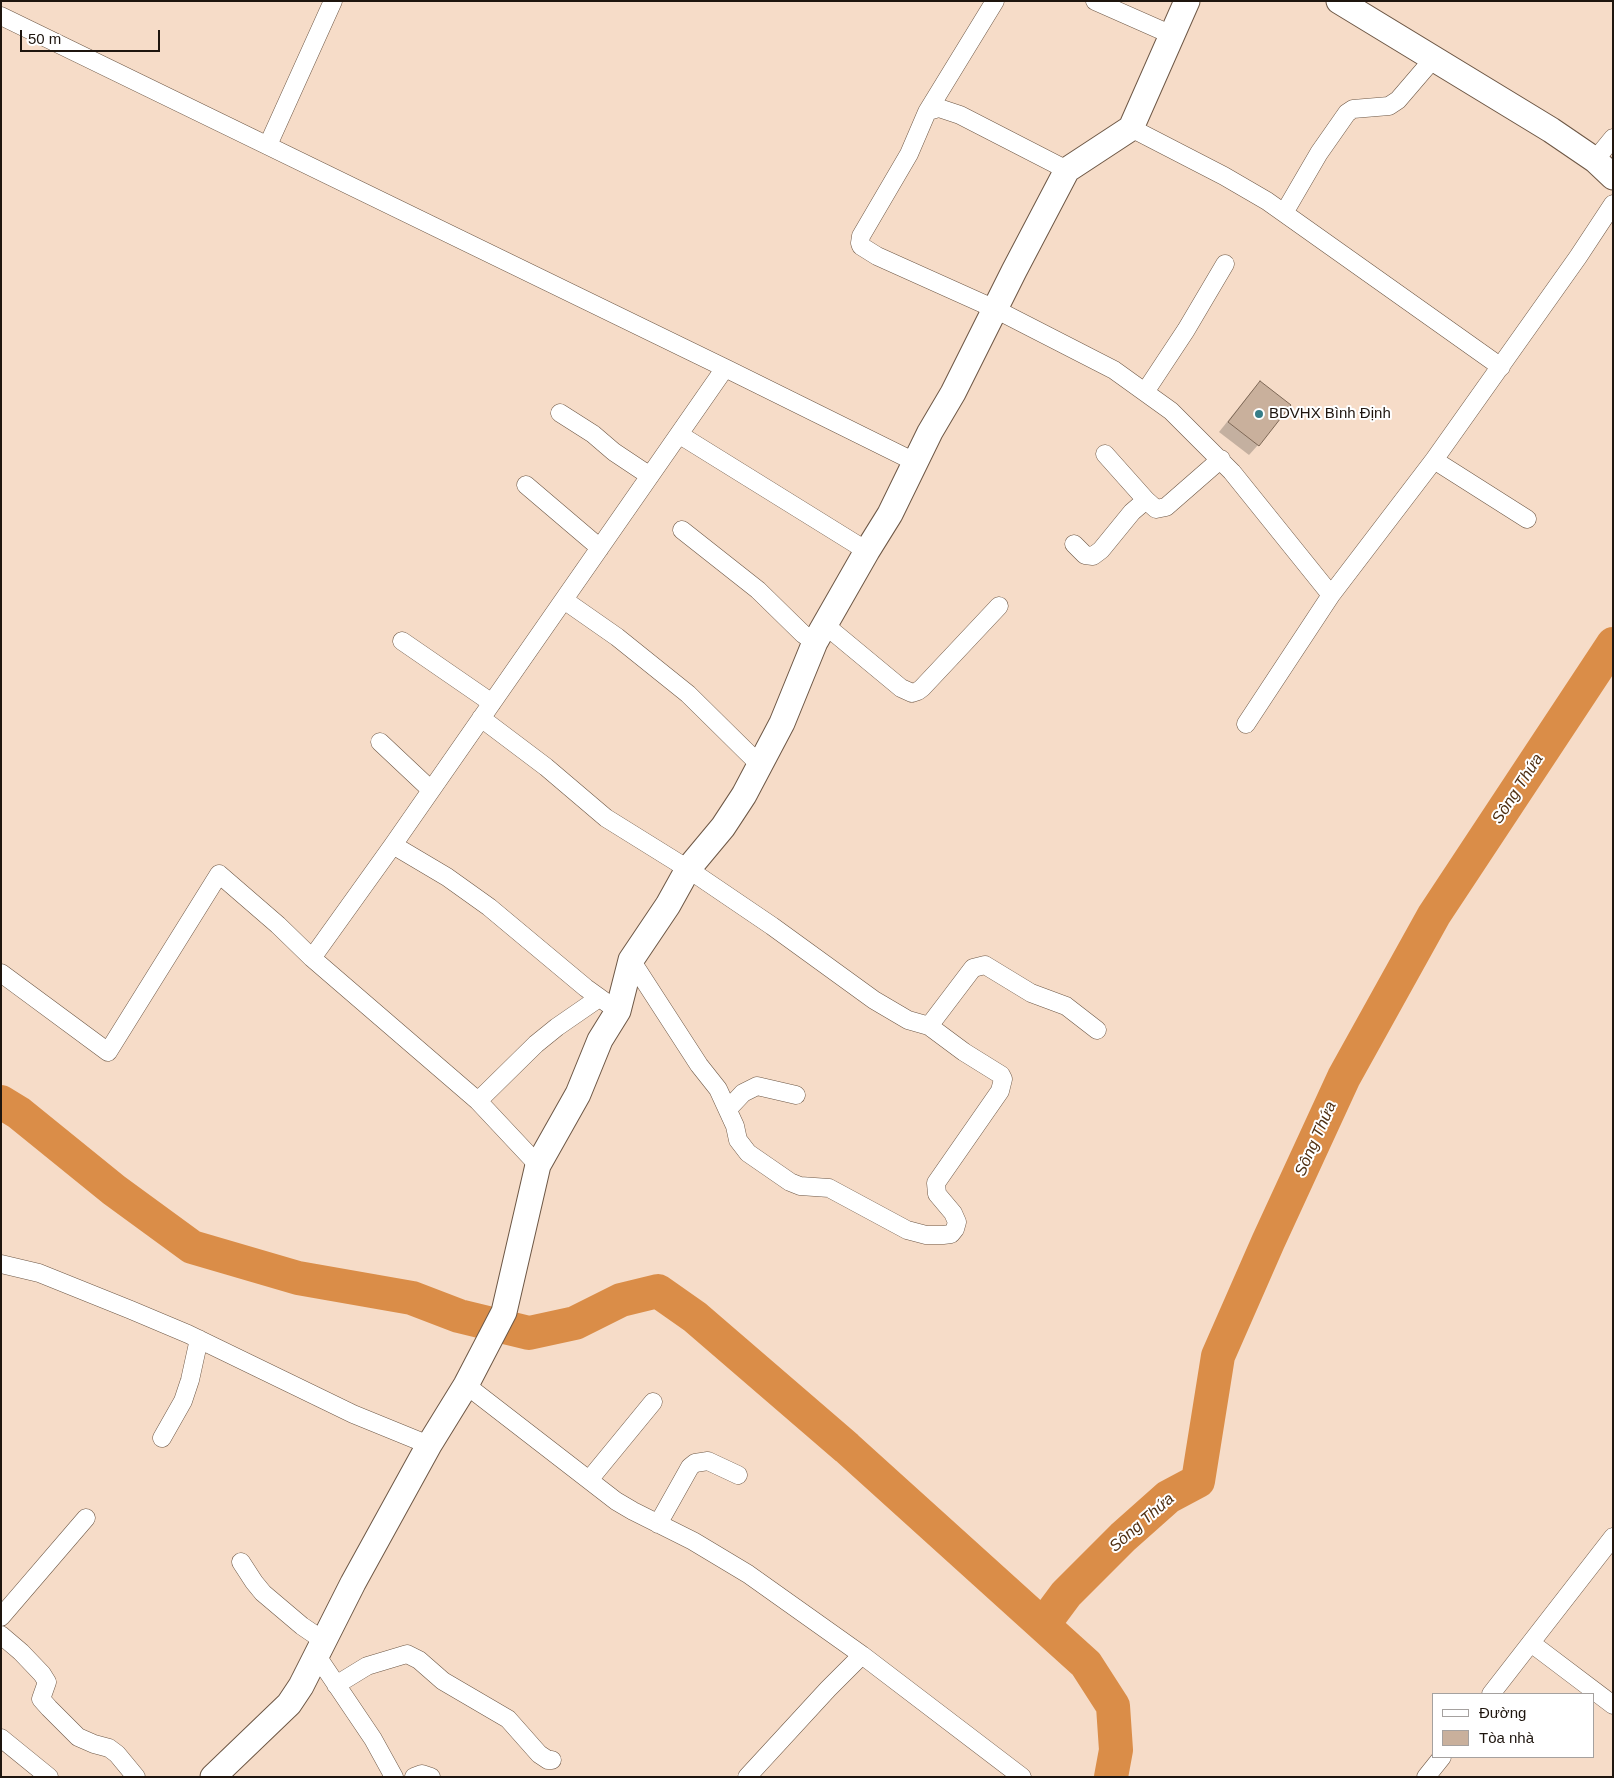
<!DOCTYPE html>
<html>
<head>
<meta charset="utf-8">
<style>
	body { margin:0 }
	#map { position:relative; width:1614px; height:1778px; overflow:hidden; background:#f6dcc8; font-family:Helvetica,sans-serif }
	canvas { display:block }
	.frame { position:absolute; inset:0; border:2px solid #1e150e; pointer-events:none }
	.legend { position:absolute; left:1432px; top:1693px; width:162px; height:65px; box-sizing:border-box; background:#fff; border:1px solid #a5a19f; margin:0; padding:6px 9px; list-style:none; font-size:15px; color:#1e150e }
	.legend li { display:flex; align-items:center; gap:10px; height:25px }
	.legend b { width:25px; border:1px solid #a5a19f }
	.scale { position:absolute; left:20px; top:30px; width:140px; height:22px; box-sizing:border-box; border:2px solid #1e150e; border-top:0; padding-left:6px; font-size:15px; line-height:18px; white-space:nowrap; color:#1e150e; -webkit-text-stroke:4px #fff; paint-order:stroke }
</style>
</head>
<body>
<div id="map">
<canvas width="1614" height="1778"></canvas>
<div class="frame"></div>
<ul class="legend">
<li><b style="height:6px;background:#fff"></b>Đường</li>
<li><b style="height:14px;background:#c9b09c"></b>Tòa nhà</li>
</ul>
<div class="scale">50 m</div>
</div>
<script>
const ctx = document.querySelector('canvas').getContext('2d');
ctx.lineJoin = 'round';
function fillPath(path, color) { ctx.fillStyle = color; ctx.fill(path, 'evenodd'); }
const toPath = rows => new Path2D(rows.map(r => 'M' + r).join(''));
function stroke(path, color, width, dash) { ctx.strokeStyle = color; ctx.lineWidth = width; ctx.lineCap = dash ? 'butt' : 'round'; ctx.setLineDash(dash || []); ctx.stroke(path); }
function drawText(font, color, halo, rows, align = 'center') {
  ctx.font = font + ' Helvetica,sans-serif'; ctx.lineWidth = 4; ctx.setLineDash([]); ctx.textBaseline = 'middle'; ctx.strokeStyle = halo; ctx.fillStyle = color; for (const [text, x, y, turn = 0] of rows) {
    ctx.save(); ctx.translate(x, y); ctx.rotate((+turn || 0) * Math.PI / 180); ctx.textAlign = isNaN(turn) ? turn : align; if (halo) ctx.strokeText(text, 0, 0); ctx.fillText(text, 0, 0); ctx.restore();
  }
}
const shadow = toPath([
	[1260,383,1289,405,1258,445,1249,455,1219,432,1251,392]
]);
const river = toPath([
	[1,1102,19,1113,114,1190,192,1247,298,1278,412,1298,459,1316,529,1333,575,1323,621,1300,658,1291,695,1317,847,1448,1086,1664,1113,1706,1116,1750,1111,1777],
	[1043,1625,1066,1594,1123,1537,1168,1497,1198,1481,1218,1356,1268,1242,1344,1077,1434,915,1613,644]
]);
const building = toPath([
	[1260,381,1291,405,1259,446,1228,422,1260,381]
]);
const street = toPath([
	[1095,1,1172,35],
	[1,16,725,368],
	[927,112,995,1],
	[1131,128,1224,176,1267,201,1501,367],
	[268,145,333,1],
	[1595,160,1613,138],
	[1067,170,960,115,939,108,929,111,927,112,909,154,861,236,860,243,861,246,877,256,995,309,1114,370,1171,411,1232,472,1331,595],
	[1284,213,1319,153,1347,113,1353,109,1389,106,1398,100,1434,58],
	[1145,392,1186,330,1225,264],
	[560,413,593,434,614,452,650,476],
	[680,435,867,551],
	[1105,454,1146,500],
	[1434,460,1527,519],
	[526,485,600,548],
	[682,530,758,590,803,634,815,642],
	[1074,544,1085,555,1093,556,1101,550,1132,512,1146,500,1156,509,1166,507,1221,459],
	[564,600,617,637,688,694,760,765],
	[825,625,901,688,912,693,918,691,922,688,999,606],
	[402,641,492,703],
	[481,718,546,767,606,818,688,869,772,926,874,1000,908,1020,929,1026,964,1052,1001,1075,1003,1079,1000,1091,936,1183,937,1194,953,1213,957,1222,955,1229,951,1234,943,1235,926,1235,907,1230,829,1188,800,1186,790,1182,748,1153,738,1140,735,1126,718,1089,699,1065,631,960],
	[1246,724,1331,595,1434,460,1578,257,1613,204],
	[380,742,431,790],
	[393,845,447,877,489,907,586,988,618,1011],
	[1,973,108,1052,219,874,278,925,312,958],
	[929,1026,973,968,985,965,1031,993,1066,1006,1097,1030],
	[478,1101,536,1044,557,1027,599,998],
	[728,1109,743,1093,757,1086,796,1095],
	[538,1165,478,1101,312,958,393,845,725,368,915,462],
	[1,1264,39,1273,131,1310,188,1334,353,1414,429,1445],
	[466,1385,616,1501,633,1511,693,1541,748,1574,862,1655,1022,1777],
	[162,1438,183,1401,190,1380,199,1339],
	[589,1480,653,1402],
	[658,1524,690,1467,695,1463,708,1461,738,1475],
	[241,1562,254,1582,263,1593,302,1626,324,1641],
	[1,1617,86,1518],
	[1,1635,21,1652,42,1674,47,1682,41,1699,49,1708,78,1737,94,1744,109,1748,117,1754,136,1777],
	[1531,1643,1613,1705],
	[317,1656,373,1739,394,1777],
	[336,1685,367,1666,407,1654,419,1660,443,1681,508,1719,539,1754,548,1760,552,1760],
	[1491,1694,1613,1537],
	[1,1738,49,1777],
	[414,1777,422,1774,431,1777],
	[747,1777,828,1689,862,1655],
	[1426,1777,1442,1757]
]);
const secondary = toPath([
	[1339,1,1551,130,1595,160,1613,177],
	[213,1777,289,1704,301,1686,353,1583,429,1445,466,1385,504,1312,538,1165,578,1094,600,1040,618,1011,631,960,668,905,688,869,723,827,744,795,782,723,815,642,867,551,890,514,930,432,953,393,1014,271,1067,170,1131,128,1187,1]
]);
const markers = [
	[1259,414,5,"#367d88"]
];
const poiNames = [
	["BDVHX Bình Định",1269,414]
];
const waterNames = [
	["Sông Thứa",1518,789,-57],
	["Sông Thứa",1316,1139,-66],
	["Sông Thứa",1142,1523,-41]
];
fillPath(shadow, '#0003');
stroke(river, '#da8d48', 34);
fillPath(building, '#c9b09c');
stroke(building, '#7e6856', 1);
stroke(street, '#6d5745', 19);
stroke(secondary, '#6d5745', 27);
stroke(street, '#fff', 18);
stroke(secondary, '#fff', 25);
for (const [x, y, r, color] of markers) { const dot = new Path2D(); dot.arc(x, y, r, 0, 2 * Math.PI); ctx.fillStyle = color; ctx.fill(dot); stroke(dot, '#fff', 2); }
drawText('15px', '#1e150e', '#fff', poiNames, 'left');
drawText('italic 16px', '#4f2f12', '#fff', waterNames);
</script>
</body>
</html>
